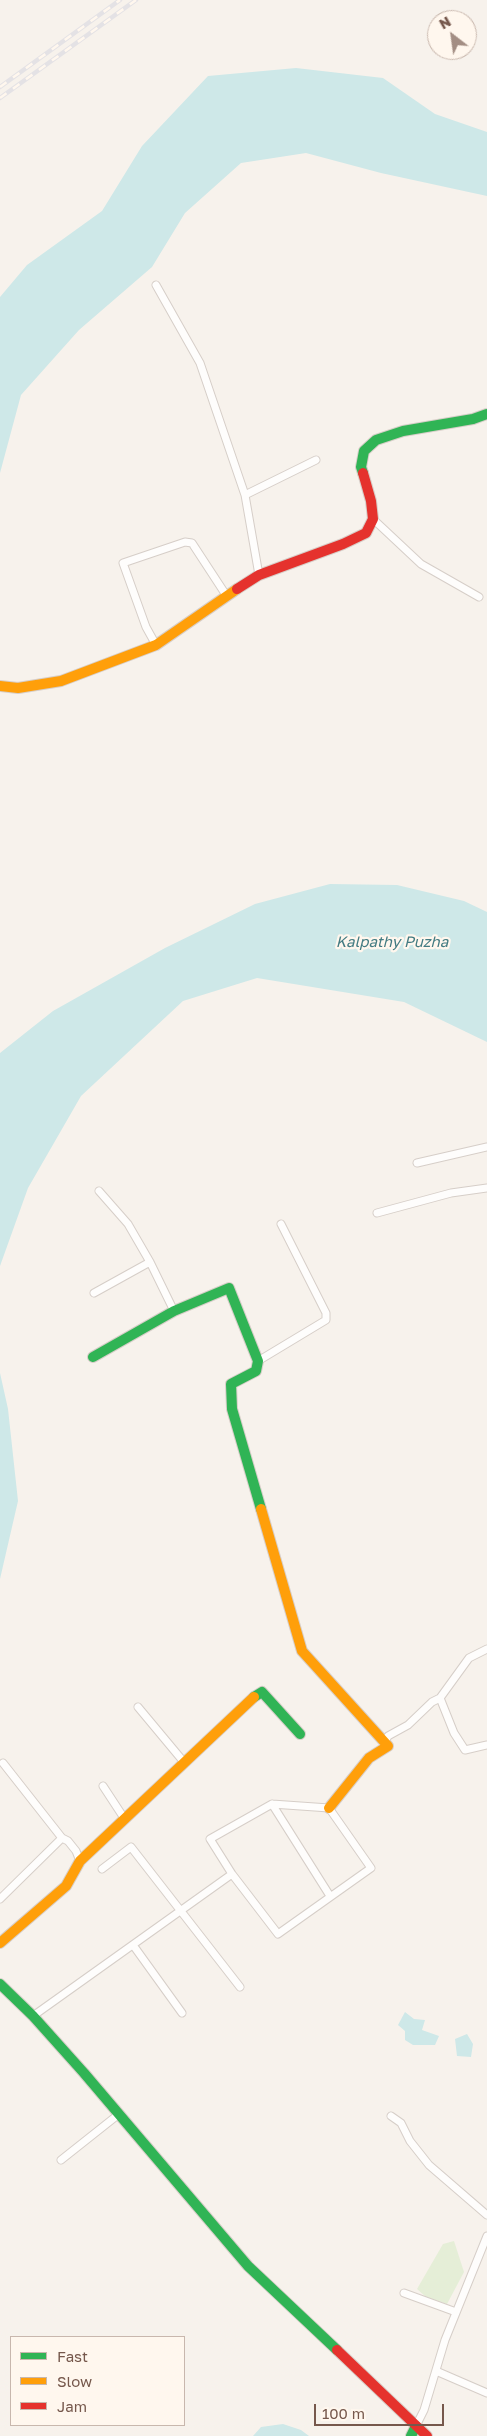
<!DOCTYPE html>
<html>
<head>
<meta charset="utf-8">
<style>
	body { margin:0 }
	#map { position:relative; width:487px; height:2436px; overflow:hidden; background:#f7f2ec; font-family:"Golos Text",sans-serif }
	canvas { display:block }
	.legend { position:absolute; left:10px; top:2336px; width:175px; height:90px; box-sizing:border-box; background:#fff7ee; border:1px solid #c8b7ad; margin:0; padding:6px 9px; list-style:none; font-size:15px; color:#76584c }
	.legend li { display:flex; align-items:center; gap:10px; height:25px }
	.legend b { width:25px; border:1px solid #c8b7ad }
	.north { position:absolute; left:427px; top:10px; width:50px; height:50px; box-sizing:border-box; background:#fff7ee; border:1px solid #c8b7ad; border-radius:50%; rotate:330deg; font-size:14px; font-weight:700; line-height:20px; text-align:center; color:#76584c }
	.north::after { content:''; display:block; margin:auto; width:18px; height:22px; background:#a38e84; clip-path:polygon(50% 0,100% 100%,50% 72%,0 100%) }
	.scale { position:absolute; left:314px; top:2404px; width:130px; height:22px; box-sizing:border-box; border:2px solid #76584c; border-top:0; padding-left:6px; font-size:15px; line-height:18px; white-space:nowrap; color:#76584c; -webkit-text-stroke:4px #fff7ee; paint-order:stroke }
</style>
</head>
<body>
<div id="map">
<canvas width="487" height="2436"></canvas>
<ul class="legend">
<li><b style="height:6px;background:#30b455"></b>Fast</li>
<li><b style="height:6px;background:#ff9f0a"></b>Slow</li>
<li><b style="height:6px;background:#e5322d"></b>Jam</li>
</ul>
<div class="north">N</div>
<div class="scale">100 m</div>
</div>
<script>
const ctx = document.querySelector('canvas').getContext('2d');
ctx.lineJoin = 'round';
function fillPath(path, color) { ctx.fillStyle = color; ctx.fill(path, 'evenodd'); }
const toPath = rows => new Path2D(rows.map(r => 'M' + r).join(''));
function stroke(path, color, width, dash) { ctx.strokeStyle = color; ctx.lineWidth = width; ctx.lineCap = dash ? 'butt' : 'round'; ctx.setLineDash(dash || []); ctx.stroke(path); }
function drawText(font, color, halo, rows, align = 'center') {
  ctx.font = font + ' "Golos Text",sans-serif'; ctx.lineWidth = 4.5; ctx.setLineDash([]); ctx.textBaseline = 'middle'; ctx.strokeStyle = halo; ctx.fillStyle = color; for (const [text, x, y, turn = 0] of rows) {
    ctx.save(); ctx.translate(x, y); ctx.rotate((+turn || 0) * Math.PI / 180); ctx.textAlign = isNaN(turn) ? turn : align; if (halo) ctx.strokeText(text, 0, 0); ctx.fillText(text, 0, 0); ctx.restore();
  }
}
const green = toPath([
	[454,2241,464,2272,447,2304,426,2297,417,2289,443,2244]
]);
const water = toPath([
	[296,68,383,78,435,114,487,132,487,196,381,173,306,153,241,163,185,213,152,267,79,330,21,395,0,473,0,297,27,265,102,211,142,146,208,76],
	[330,884,397,885,464,901,487,912,487,1042,404,1002,257,978,183,1001,81,1096,28,1188,0,1266,0,1053,53,1011,165,948,255,904],
	[0,1373,8,1409,18,1501,0,1579],
	[405,2012,414,2019,425,2020,422,2030,439,2036,435,2045,413,2045,405,2040,405,2031,398,2025],
	[467,2034,473,2044,471,2057,457,2056,455,2039],
	[283,2424,301,2430,309,2436,253,2436,261,2427]
]);
const street = toPath([
	[156,285,200,363,245,495,259,575],
	[245,495,316,460],
	[373,519,421,564,479,597],
	[156,645,146,627,123,563,185,542,192,543,226,595],
	[417,1163,487,1147],
	[99,1191,128,1224,150,1262,174,1311],
	[377,1213,451,1193,487,1188],
	[94,1293,150,1262],
	[258,1361,326,1320,326,1313,281,1224],
	[440,1698,454,1733,465,1750,487,1745],
	[138,1707,183,1761],
	[385,1742,388,1736,408,1725,432,1702,440,1698,469,1658,487,1649],
	[3,1763,62,1838,68,1841,76,1851,80,1861],
	[103,1786,124,1818],
	[272,1804,330,1896],
	[102,1869,131,1847,240,1987],
	[0,1899,62,1838],
	[133,1945,182,2013],
	[33,2016,232,1874,278,1934,371,1868,329,1808,272,1804,210,1839,232,1874],
	[391,2116,401,2123,410,2141,429,2165,487,2215],
	[61,2160,119,2114],
	[404,2293,456,2312],
	[436,2371,487,2393],
	[416,2426,424,2410,445,2340,487,2236]
]);
const fast = toPath([
	[363,473,361,467,364,451,376,440,403,431,473,419,487,414],
	[93,1357,174,1311,229,1288,258,1361,256,1371,231,1384,232,1409,261,1509],
	[254,1697,262,1692,300,1734],
	[0,1984,33,2016,84,2073,248,2266,337,2350],
	[411,2436,416,2426]
]);
const slow = toPath([
	[0,686,18,688,61,681,156,645,237,589],
	[261,1509,302,1651,388,1746,369,1758,329,1808],
	[0,1943,66,1886,80,1861,254,1697]
]);
const jam = toPath([
	[237,589,259,575,343,544,366,533,373,519,371,501,363,473],
	[337,2350,427,2436]
]);
const rail = toPath([
	[0,87,120,0],
	[0,98,136,0]
]);
const waterNames = [
	["Kalpathy Puzha",392,942]
];
fillPath(green, '#e5eed7');
fillPath(water, '#cee8e8');
stroke(street, '#d6cec8', 9);
stroke(fast, '#d7cec8', 12);
stroke(slow, '#d7cec8', 12);
stroke(jam, '#d7cec8', 12);
stroke(street, '#fefdfc', 7);
stroke(fast, '#30b455', 10);
stroke(slow, '#ff9f0a', 10);
stroke(jam, '#e5322d', 10);
stroke(rail, '#e4e2e5', 4.5);
stroke(rail, '#fff7ee', 2.5, [8]);
drawText('italic 15px', '#437b82', '#fff7ee', waterNames);
</script>
</body>
</html>
